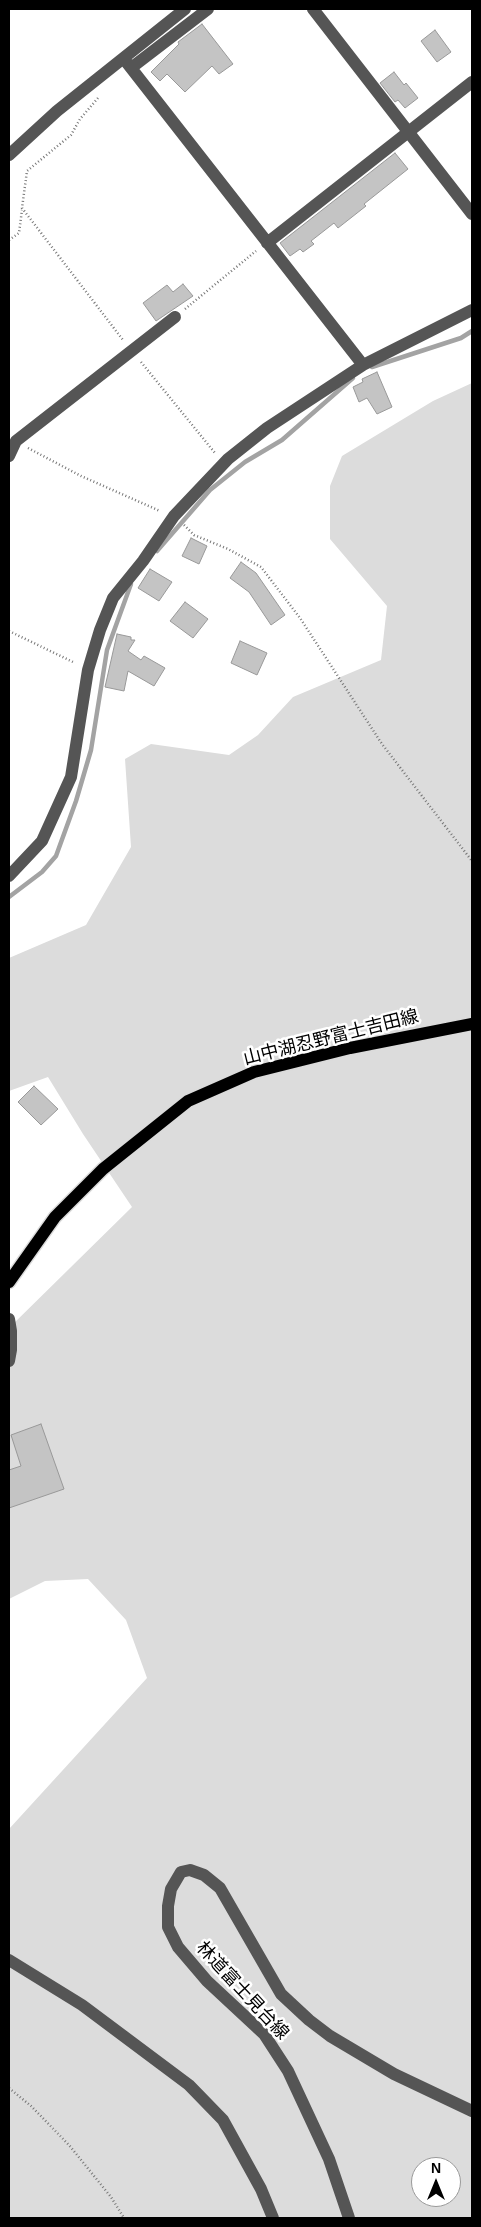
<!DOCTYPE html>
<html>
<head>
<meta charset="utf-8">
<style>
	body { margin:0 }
	#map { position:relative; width:481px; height:2227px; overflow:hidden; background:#fff; font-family:Arial,sans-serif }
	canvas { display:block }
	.frame { position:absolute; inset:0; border:10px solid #000; pointer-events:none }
	.north { position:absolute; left:411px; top:2157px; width:50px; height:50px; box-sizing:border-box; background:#fff; border:1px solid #999; border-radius:50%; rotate:0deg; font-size:14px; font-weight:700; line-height:20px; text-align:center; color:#000 }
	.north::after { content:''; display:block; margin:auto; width:18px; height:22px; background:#000; clip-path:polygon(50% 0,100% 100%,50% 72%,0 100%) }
</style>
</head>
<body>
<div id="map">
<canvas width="481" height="2227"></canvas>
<div class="frame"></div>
<div class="north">N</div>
</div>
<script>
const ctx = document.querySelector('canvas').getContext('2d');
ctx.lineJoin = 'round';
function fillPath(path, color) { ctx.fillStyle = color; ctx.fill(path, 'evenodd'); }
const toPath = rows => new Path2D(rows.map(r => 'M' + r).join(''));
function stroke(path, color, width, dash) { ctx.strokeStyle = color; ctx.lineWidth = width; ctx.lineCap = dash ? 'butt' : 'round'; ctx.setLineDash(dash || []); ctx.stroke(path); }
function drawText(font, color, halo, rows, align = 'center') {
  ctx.font = font + ' Arial,"Noto Sans JP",sans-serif'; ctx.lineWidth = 5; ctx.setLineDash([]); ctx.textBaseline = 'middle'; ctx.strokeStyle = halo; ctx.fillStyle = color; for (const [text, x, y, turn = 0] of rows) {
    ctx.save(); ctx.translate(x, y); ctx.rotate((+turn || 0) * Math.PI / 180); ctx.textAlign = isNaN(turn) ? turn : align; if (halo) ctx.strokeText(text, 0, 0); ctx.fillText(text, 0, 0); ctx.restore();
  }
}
const green = toPath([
	[472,383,472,2218,9,2218,9,1829,147,1678,126,1620,88,1579,45,1581,9,1599,9,1328,132,1207,83,1134,48,1077,9,1091,9,958,86,925,131,847,125,759,151,744,229,755,258,735,293,697,381,660,387,606,330,539,330,486,342,456,433,401],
	[421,2167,451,2167,451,2197,421,2197]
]);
const stream = toPath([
	[372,367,461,338,472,331],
	[157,551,210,490,245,462,282,440,353,378],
	[9,897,42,872,56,856,76,801,91,750,107,650,131,584]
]);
const building = toPath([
	[202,24,233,64,219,74,212,66,185,92,167,74,160,81,151,72,179,44,178,42,202,24],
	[435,30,451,52,437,62,421,41,435,30],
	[394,72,404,85,406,83,418,98,405,108,398,100,395,102,380,83,394,72],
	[395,153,408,169,364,204,366,206,338,228,334,223,311,241,314,244,303,252,300,249,290,256,280,243,395,153],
	[183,284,193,296,156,321,143,303,167,285,173,292,183,284],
	[377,372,392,407,377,414,367,398,359,402,353,387,363,382,362,379,377,372],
	[191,538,207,546,199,564,182,556,191,538],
	[241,562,256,573,285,615,271,625,249,592,230,578,241,562],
	[150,569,172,582,159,601,138,588,150,569],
	[185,602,208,619,193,638,170,621,185,602],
	[117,634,131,637,131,640,135,640,128,651,141,660,144,656,165,668,154,686,128,671,124,691,105,687,117,634],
	[240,641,267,653,257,675,231,663,240,641],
	[34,1086,58,1109,41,1125,18,1102,34,1086],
	[41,1424,64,1489,9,1508,9,1470,21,1466,11,1435,41,1424]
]);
const path = toPath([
	[98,98,80,119,71,135,27,171,22,208,123,340],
	[9,240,19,233,22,210],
	[185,309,256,251],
	[141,362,215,453],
	[28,448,81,476,160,511],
	[184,525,194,535,228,549,261,567,300,618,382,744,472,861],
	[9,631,75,663],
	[9,2088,31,2106,69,2145,111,2197,124,2218]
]);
const minor = toPath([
	[313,9,472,214],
	[124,59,363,365],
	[131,68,208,9],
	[9,155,57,111,185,9],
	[267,243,472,82],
	[9,456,16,441,175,317],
	[9,876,42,841,71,777,88,670,100,630,113,598,143,561,174,516,228,459,267,428,363,365,472,310],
	[9,1319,11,1331,11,1350,9,1361],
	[9,1960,82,2005,189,2085,223,2120,261,2189,273,2218],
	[349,2218,329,2159,288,2071,264,2034,207,1981,178,1947,168,1927,168,1906,171,1889,181,1872,190,1870,204,1875,220,1888,281,1994,309,2020,330,2036,394,2074,472,2111]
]);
const major = toPath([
	[9,1282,55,1217,103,1169,188,1101,254,1072,350,1048,472,1024]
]);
const streetNames = [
	["山中湖忍野富士吉田線",331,1038,-14],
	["林道富士見台線",242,1991,47]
];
fillPath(green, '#dcdcdc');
stroke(stream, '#a3a3a3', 4.5);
fillPath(building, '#c4c4c4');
stroke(building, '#999', 1);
stroke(major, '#dbdbdb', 15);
stroke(path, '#777', 2.5, [1, 2.5]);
stroke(minor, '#555', 12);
stroke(major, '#000', 12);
drawText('18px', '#000', '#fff', streetNames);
</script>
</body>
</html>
